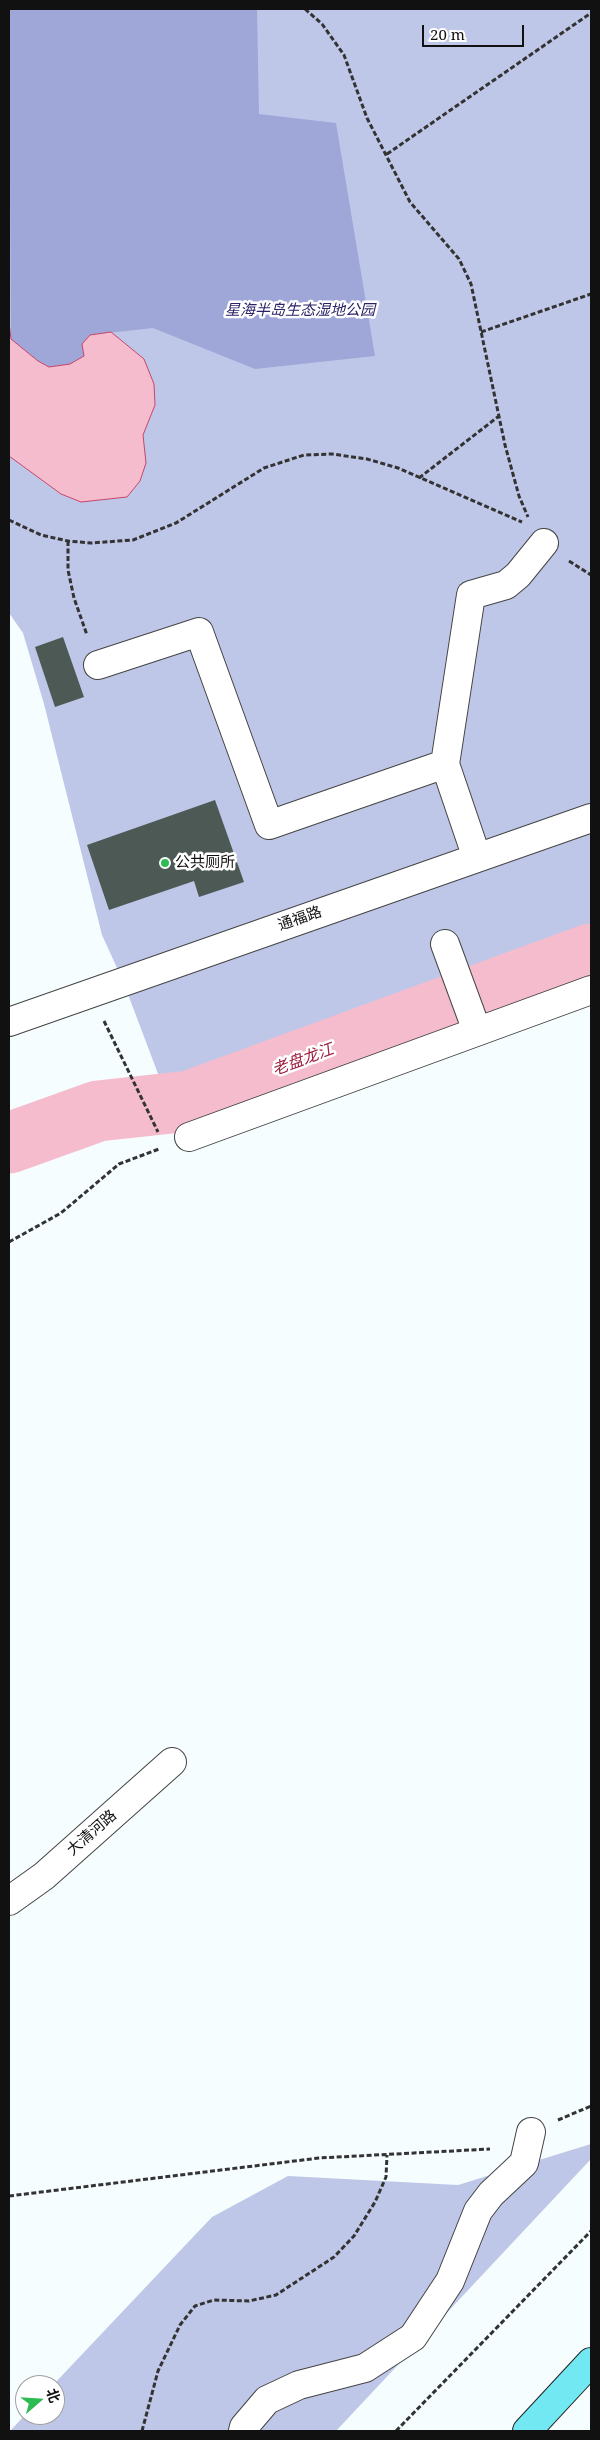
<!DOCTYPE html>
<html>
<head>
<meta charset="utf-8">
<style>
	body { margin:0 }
	#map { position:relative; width:600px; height:2440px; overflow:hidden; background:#f5fdfe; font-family:"Noto Serif","Noto Sans SC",serif }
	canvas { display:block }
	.frame { position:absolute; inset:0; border:10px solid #111; pointer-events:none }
	.north { position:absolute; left:15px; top:2375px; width:50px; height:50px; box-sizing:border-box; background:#fff; border:1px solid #a0a0a0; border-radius:50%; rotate:71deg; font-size:14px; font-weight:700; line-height:20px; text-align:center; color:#111 }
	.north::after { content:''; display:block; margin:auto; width:18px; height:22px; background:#2ebb53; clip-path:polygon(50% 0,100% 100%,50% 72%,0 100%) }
	.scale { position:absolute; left:422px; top:25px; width:102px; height:22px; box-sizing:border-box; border:2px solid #111; border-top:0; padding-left:6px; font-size:15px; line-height:18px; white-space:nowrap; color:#111; -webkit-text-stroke:4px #fff; paint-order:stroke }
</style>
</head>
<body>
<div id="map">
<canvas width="600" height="2440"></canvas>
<div class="frame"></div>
<div class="north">北</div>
<div class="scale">20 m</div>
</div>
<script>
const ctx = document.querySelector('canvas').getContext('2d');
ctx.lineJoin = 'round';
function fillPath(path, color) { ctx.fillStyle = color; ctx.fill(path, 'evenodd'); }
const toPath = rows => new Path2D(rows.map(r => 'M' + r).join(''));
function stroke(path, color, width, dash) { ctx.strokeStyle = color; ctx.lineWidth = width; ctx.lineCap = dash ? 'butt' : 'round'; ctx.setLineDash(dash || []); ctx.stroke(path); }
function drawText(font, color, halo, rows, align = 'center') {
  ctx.font = font + ' "Noto Serif","Noto Sans SC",serif'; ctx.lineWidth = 5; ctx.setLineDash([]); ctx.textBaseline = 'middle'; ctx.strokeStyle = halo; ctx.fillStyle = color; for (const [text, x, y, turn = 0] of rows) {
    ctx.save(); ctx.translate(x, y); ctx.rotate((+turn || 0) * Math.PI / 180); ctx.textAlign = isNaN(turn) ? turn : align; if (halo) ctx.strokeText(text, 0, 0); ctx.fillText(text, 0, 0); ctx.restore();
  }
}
const green = toPath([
	[9,9,591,9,591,954,190,1101,169,1103,123,981,102,935,44,704,23,633,9,613],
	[591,2144,591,2159,336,2431,10,2431,25,2415,55,2415,53,2385,212,2217,288,2176,458,2185]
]);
const forest = toPath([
	[9,9,257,9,259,114,336,123,375,356,255,369,153,328,90,335,85,356,70,364,49,367,38,361,11,339]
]);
const water = toPath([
	[9,322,11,339,38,361,49,367,70,364,84,356,82,344,90,335,111,332,144,359,154,384,155,405,143,435,146,463,140,481,127,497,81,502,61,494,9,456,9,322]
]);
const river = toPath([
	[9,1143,98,1111,190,1101,591,954]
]);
const building = toPath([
	[63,637,84,697,55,707,35,647],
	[215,800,244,882,199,897,194,881,109,910,87,845]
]);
const path = toPath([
	[305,9,322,24,344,55,367,118,410,202,459,259,471,284,505,445,519,496,528,517],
	[387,154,591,13],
	[481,332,591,294],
	[419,478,499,416],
	[9,520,41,535,68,541,91,543,133,540,176,523,264,468,304,455,332,454,367,459,398,468,522,522],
	[68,541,68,570,74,598,87,635],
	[569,561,591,575],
	[104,1021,158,1132],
	[9,1242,61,1213,119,1164,159,1149],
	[558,2120,591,2106],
	[9,2196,319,2158,490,2149],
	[142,2431,158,2371,180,2325,195,2306,214,2300,249,2301,276,2295,334,2257,354,2236,375,2202,386,2177,387,2155],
	[396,2431,591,2231]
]);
const minor = toPath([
	[98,665,199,632,269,825,445,764,477,858],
	[445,764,471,595,506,585,518,575,544,543],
	[445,944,477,1031],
	[9,1022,591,818],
	[189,1137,591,990],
	[9,1901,44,1876,172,1762],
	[243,2431,244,2427,267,2400,299,2385,365,2368,413,2337,450,2281,478,2211,491,2194,524,2163,531,2132]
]);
const major = toPath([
	[527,2431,591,2362]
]);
const markers = [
	[165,863,5,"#2ebb53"]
];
const parkNames = [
	["星海半岛生态湿地公园",300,311]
];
const poiNames = [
	["公共厕所",175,863]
];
const streetNames = [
	["通福路",300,919,-19],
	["大清河路",92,1833,-41]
];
const waterNames = [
	["老盘龙江",303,1060,-20]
];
fillPath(green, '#bfc7e8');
fillPath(forest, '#9fa7d8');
fillPath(water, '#f4bccd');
stroke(water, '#c7466b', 1);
stroke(river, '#f4bccd', 61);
fillPath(building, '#4d5955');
stroke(minor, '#444', 30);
stroke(major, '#222', 30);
stroke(path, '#333', 3, [5, 2.5]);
stroke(minor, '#fff', 28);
stroke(major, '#72e9f2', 28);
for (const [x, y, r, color] of markers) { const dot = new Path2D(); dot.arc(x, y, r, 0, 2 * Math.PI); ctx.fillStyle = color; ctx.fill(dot); stroke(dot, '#fff', 2); }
drawText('italic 15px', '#2a2367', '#fff', parkNames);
drawText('15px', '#111', '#fff', poiNames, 'left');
drawText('15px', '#111', '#fff', streetNames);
drawText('italic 16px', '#9e1e3e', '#fff', waterNames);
</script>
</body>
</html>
